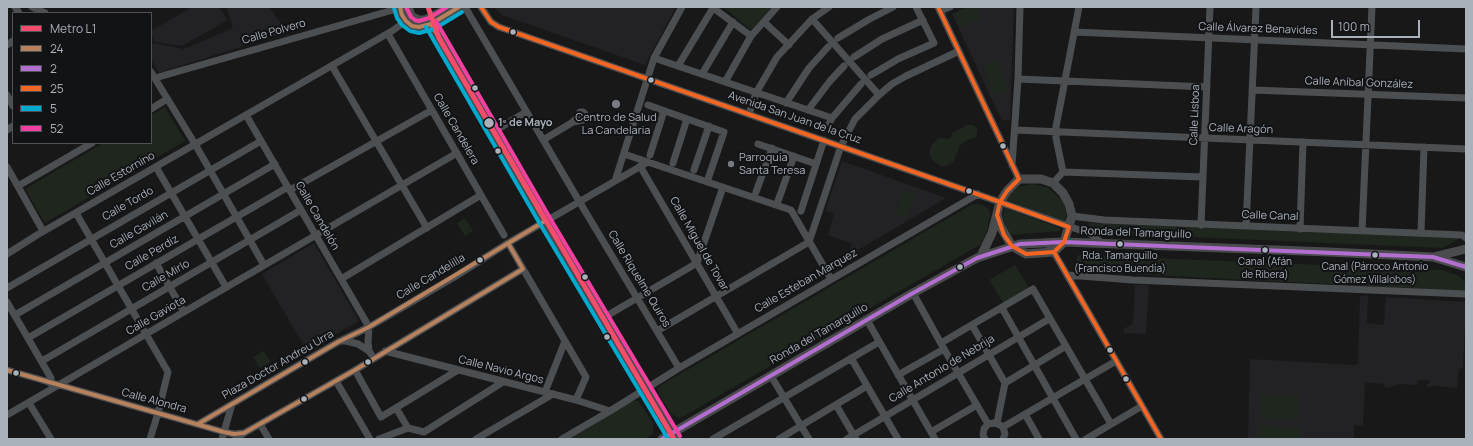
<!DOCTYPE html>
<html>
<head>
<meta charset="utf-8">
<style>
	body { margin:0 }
	#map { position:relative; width:1473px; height:446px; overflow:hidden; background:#181819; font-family:Manrope,sans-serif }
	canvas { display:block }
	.frame { position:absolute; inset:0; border:8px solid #a9b1ba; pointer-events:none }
	.legend { position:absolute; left:12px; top:12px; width:140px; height:132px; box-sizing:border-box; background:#121315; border:1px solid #4e5257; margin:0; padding:5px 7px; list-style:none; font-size:12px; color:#a9b1ba }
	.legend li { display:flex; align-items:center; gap:8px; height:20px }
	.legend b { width:20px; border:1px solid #4e5257 }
	.scale { position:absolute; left:1331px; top:20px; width:89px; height:18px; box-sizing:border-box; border:2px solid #a9b1ba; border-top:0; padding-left:5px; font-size:12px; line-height:14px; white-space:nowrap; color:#a9b1ba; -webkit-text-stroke:3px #121315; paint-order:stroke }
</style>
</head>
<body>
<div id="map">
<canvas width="1473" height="446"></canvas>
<div class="frame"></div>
<ul class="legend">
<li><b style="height:5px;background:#f44d6c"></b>Metro L1</li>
<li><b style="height:5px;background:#b6815c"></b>24</li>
<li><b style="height:5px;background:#b36fd0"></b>2</li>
<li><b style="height:5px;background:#f26522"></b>25</li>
<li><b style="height:5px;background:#00a9ce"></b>5</li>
<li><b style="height:5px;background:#f240a1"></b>52</li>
</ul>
<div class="scale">100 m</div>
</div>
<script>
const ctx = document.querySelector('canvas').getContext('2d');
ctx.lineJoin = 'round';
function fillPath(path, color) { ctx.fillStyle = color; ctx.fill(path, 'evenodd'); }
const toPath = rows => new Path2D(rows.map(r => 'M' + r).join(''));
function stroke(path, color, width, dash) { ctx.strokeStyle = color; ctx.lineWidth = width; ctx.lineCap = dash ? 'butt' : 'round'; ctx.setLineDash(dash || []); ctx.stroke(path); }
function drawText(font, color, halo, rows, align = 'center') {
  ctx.font = font + ' Manrope,sans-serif'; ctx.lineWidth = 4; ctx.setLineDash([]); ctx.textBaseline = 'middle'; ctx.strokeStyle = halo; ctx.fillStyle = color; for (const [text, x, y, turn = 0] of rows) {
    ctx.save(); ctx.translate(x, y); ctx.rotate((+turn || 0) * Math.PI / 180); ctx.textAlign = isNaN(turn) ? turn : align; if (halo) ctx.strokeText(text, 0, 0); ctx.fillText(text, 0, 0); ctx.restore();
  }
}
const built = toPath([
	[192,7,219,7,228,20,182,46,155,42,151,35,151,31],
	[226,7,269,7,287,32,159,73,151,59,151,44,153,43,184,49,233,28],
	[494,7,676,7,645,65,502,15],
	[967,7,1014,7,1010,119,1002,121,952,14],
	[842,161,946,198,853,253,850,251,852,243,828,235,834,213,825,211],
	[314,243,359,321,307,351,262,274],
	[1135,285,1149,285,1146,334,1123,333,1125,328,1132,324,1133,320],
	[1360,296,1368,296,1367,323,1384,325,1386,297,1466,302,1463,367,1459,370,1457,388,1432,386,1429,388,1426,385,1429,383,1429,380,1418,380,1417,385,1398,384,1395,386,1386,388,1383,384,1365,382,1363,426,1354,425,1354,439,1248,439,1250,359,1356,365,1358,363]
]);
const green = toPath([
	[723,7,772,7,751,30],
	[968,7,976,7,981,18,961,27,954,14],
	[999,61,1008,91,993,95,984,65],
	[165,107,185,141,45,223,25,189,103,143,151,143,151,115],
	[967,125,973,125,977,128,977,133,975,138,970,139,961,144,953,162,945,166,941,166,933,161,929,153,932,144,939,138,949,139,952,136,952,133],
	[1032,184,1049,188,1063,202,1066,212,1066,222,1005,200,1018,187],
	[903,190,915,194,907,219,895,215],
	[978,204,985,206,989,210,990,215,987,231,981,244,684,416,679,418,671,414,659,394,658,389,661,385,971,205],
	[1005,208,1060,228,1060,231,1010,235,1005,226,1003,215],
	[465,218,473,231,465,236,457,223],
	[1087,223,1461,238,1442,248,1099,233],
	[1078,255,1443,270,1459,276,1464,281,1466,284,1466,291,1073,271],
	[1015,265,1031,291,1005,306,989,280],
	[264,351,271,362,260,368,253,357],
	[1261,395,1299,396,1298,419,1261,418],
	[633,400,638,401,642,406,653,423,653,434,644,439,566,439],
	[1258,425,1300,428,1300,439,1257,439]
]);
const minor = toPath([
	[15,7,19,13],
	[32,7,45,13],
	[465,7,579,201,679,368],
	[481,7,491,22,499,27,1091,234,1103,244],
	[712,7,751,36],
	[938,7,1019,179],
	[940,11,950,7],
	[812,19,879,95],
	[764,22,789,45],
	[1074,32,1466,49],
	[388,34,504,235],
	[838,38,868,20,893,7],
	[7,45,13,41],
	[854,57,882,39,923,20],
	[654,58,832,118],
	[332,66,427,228],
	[678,66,713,8],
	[151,72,195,144,264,265],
	[702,74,733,22],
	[871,75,898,59,934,43,916,7],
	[155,78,400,8],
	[1018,79,1207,87],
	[725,82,751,36,777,7],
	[1252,90,1466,98],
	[7,95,13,106],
	[786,103,809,68,828,47],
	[648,105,724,132,707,182],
	[151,109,167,99],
	[808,110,830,81,844,66],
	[749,114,756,93,777,57,812,19,829,7],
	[246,115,369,327],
	[827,128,832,118,861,84],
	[7,130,13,126],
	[1015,130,1466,149],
	[493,132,526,112],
	[543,140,573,122,578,116,580,112,583,112,585,114,585,117,583,120,573,122],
	[758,144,816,164],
	[624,154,791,210,831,279],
	[650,155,664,111],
	[673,163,687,119],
	[1012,165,1018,79,1020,7],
	[640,166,738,334],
	[7,167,43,231],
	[156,167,226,287],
	[694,170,709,126],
	[1063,172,1056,138,1056,127,1079,7],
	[1063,172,1203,177],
	[615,181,654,58,682,7],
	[1053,183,1063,172],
	[18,186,92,143],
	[290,190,432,110],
	[756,192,772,148],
	[778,201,794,156],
	[801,211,824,140],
	[76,213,168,372,158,413,150,439],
	[1072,216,1104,220,1462,235,1466,238],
	[1201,225,1210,7],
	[1246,226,1256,7],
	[1300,229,1303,142],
	[1362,231,1372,7],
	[1421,233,1424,147],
	[1047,242,1059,261,1161,439],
	[508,243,586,377,576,400],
	[7,254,37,235,392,31,406,21],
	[156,263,184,312],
	[1067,275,1133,280,1466,294],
	[341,279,481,195],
	[7,288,261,141],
	[913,293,944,349,988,424],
	[7,302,51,378,50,383],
	[1002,308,1076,439],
	[15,315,275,164],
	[603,318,697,263,723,187],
	[867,320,935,439],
	[972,325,1005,383],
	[369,327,368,342,369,351,371,354],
	[657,331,809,242,841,146,855,119,879,95,892,84,906,76,959,51],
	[28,338,288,187],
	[341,341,346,341,358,344,369,351],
	[941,343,1033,289,1111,424],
	[385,351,576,400,610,411],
	[851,358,898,439],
	[42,361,301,210],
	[7,370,224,432,234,434,244,433],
	[355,370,381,417,458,370],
	[898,375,944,349],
	[771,376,809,439],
	[336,381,370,439],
	[1005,383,1066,346],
	[545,392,565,341],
	[29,403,51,439],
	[836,405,856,439],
	[396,408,408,428],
	[1025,414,1039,439],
	[7,415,457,153],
	[997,423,1005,383],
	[198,424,338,342,369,327,456,276,508,243,648,162],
	[260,424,269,439],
	[1003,427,1116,361],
	[931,432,977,405],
	[222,439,232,404],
	[236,439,244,433,355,370,523,269],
	[379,439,408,428,424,432,503,382],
	[476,439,553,394],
	[562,439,610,411,679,368,978,194],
	[713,439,879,342],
	[779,439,867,386],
	[847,439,1049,319],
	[985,439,983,435,984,429,988,424,994,423,1000,425,1003,427,1005,434,1003,439],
	[1086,439,1142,406]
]);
const major = toPath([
	[400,7,402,15,406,21,412,26,419,27,431,24,459,7],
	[408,7,411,16,419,20,425,20,445,10],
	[431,24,545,221,675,439],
	[981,256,992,233,1000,202,1007,191,1019,179,1041,179,1053,183,1063,193,1069,204,1072,216,1064,242,1054,252,1026,254,1012,246,1000,226,997,215],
	[1433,257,1466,249],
	[662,439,913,293,977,258,1020,244,1064,242,1329,252,1433,257,1466,267]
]);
const bus1 = toPath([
	[400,7,402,15,406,21,412,26,419,27,431,24,459,7],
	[431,24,545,221],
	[7,370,224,432,234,434,244,433,355,370,523,269,508,243],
	[198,424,338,342,369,327,545,221]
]);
const bus2 = toPath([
	[662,439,913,293,977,258,1020,244,1064,242,1433,257,1466,267]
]);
const bus3 = toPath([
	[481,7,491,22,499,27,1000,202],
	[938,7,1019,179,1007,191,1000,202],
	[1000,202,1069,227,1064,242,1054,252,1026,254,1012,246,1004,235,997,215,1000,202],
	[1054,252,1161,439]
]);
const bus4 = toPath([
	[394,8,397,18,402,25,410,31,419,33,434,29,462,12],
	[426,27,540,224,668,439]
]);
const bus5 = toPath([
	[406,7,411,17,415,20,419,21,429,18,447,7],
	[436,21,550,218,680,436]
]);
const metro1 = toPath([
	[428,7,439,38,674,439]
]);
const markers = [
	[513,32,3.5,"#a9b1ba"],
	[651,80,3.5,"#a9b1ba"],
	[475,88,3.5,"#a9b1ba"],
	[616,104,5,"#767b82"],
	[489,123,5.5,"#a9b1ba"],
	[1003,146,3.5,"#a9b1ba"],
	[498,151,3.5,"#a9b1ba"],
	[731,164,4,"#767b82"],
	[969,191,3.5,"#a9b1ba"],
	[1120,244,3.5,"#a9b1ba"],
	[1265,250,3.5,"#a9b1ba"],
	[1375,255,3.5,"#a9b1ba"],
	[480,260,3.5,"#a9b1ba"],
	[960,267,3.5,"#a9b1ba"],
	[585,277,3.5,"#a9b1ba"],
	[607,337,3.5,"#a9b1ba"],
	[1110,350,3.5,"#a9b1ba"],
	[305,362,3.5,"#a9b1ba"],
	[368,362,3.5,"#a9b1ba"],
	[16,373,3.5,"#a9b1ba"],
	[1126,379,3.5,"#a9b1ba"],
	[304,399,3.5,"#a9b1ba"]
];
const busNames = [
	["Rda. Tamarguillo",1120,256],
	["(Francisco Buendía)",1120,269],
	["Canal (Afán",1265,262],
	["de Ribera)",1265,275],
	["Canal (Párroco Antonio",1375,267],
	["Gómez Villalobos)",1375,280]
];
const streetNames = [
	["Calle Álvarez Benavides",1258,29,2],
	["Calle Polvero",274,32,-16],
	["Calle Aníbal González",1359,83,2],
	["Calle Lisboa",1195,115,-88],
	["Avenida San Juan de la Cruz",795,118,19],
	["Calle Candelera",456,129,60],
	["Calle Aragón",1241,129,2],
	["Calle Estornino",121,174,-30],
	["Calle Tordo",128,204,-30],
	["Calle Candelón",317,216,60],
	["Calle Canal",1270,216,2],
	["Calle Gavilán",139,230,-30],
	["Ronda del Tamarguillo",1136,233,2],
	["Calle Miguel de Tovar",699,244,60],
	["Calle Perdíz",152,253,-30],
	["Calle Mirlo",166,276,-30],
	["Calle Candelilla",431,277,-31],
	["Calle Riquelme Quiros",639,279,59],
	["Calle Esteban Marquez",806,281,-30],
	["Calle Gaviota",156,316,-30],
	["Ronda del Tamarguillo",819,334,-30],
	["Plaza Doctor Andreu Urra",278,365,-30],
	["Calle Antonio de Nebrija",942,369,-31],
	["Calle Navio Argos",501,370,14],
	["Calle Alondra",154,401,15]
];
const poiNames = [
	["Centro de Salud",616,118],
	["La Candelaria",616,131],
	["Parroquia",739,158,"left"],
	["Santa Teresa",739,171,"left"]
];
const stopNames = [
	["1º de Mayo",498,123]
];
fillPath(built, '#222225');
fillPath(green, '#1e261e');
stroke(minor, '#4c4f52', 7);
stroke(major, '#4a4b4d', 9);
stroke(bus1, '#b6815c', 4);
stroke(bus2, '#b36fd0', 4);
stroke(bus3, '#f26522', 4);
stroke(bus4, '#00a9ce', 4);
stroke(bus5, '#f240a1', 4);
stroke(metro1, '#f44d6c', 5);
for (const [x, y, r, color] of markers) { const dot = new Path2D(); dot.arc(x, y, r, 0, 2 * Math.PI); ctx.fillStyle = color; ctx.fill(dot); stroke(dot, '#121315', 1.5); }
drawText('10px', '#a9b1ba', '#121315', busNames);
drawText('11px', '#a9b1ba', '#121315', streetNames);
drawText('11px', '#a9b1ba', '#121315', poiNames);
drawText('bold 11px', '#a9b1ba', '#121315', stopNames, 'left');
</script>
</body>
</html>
